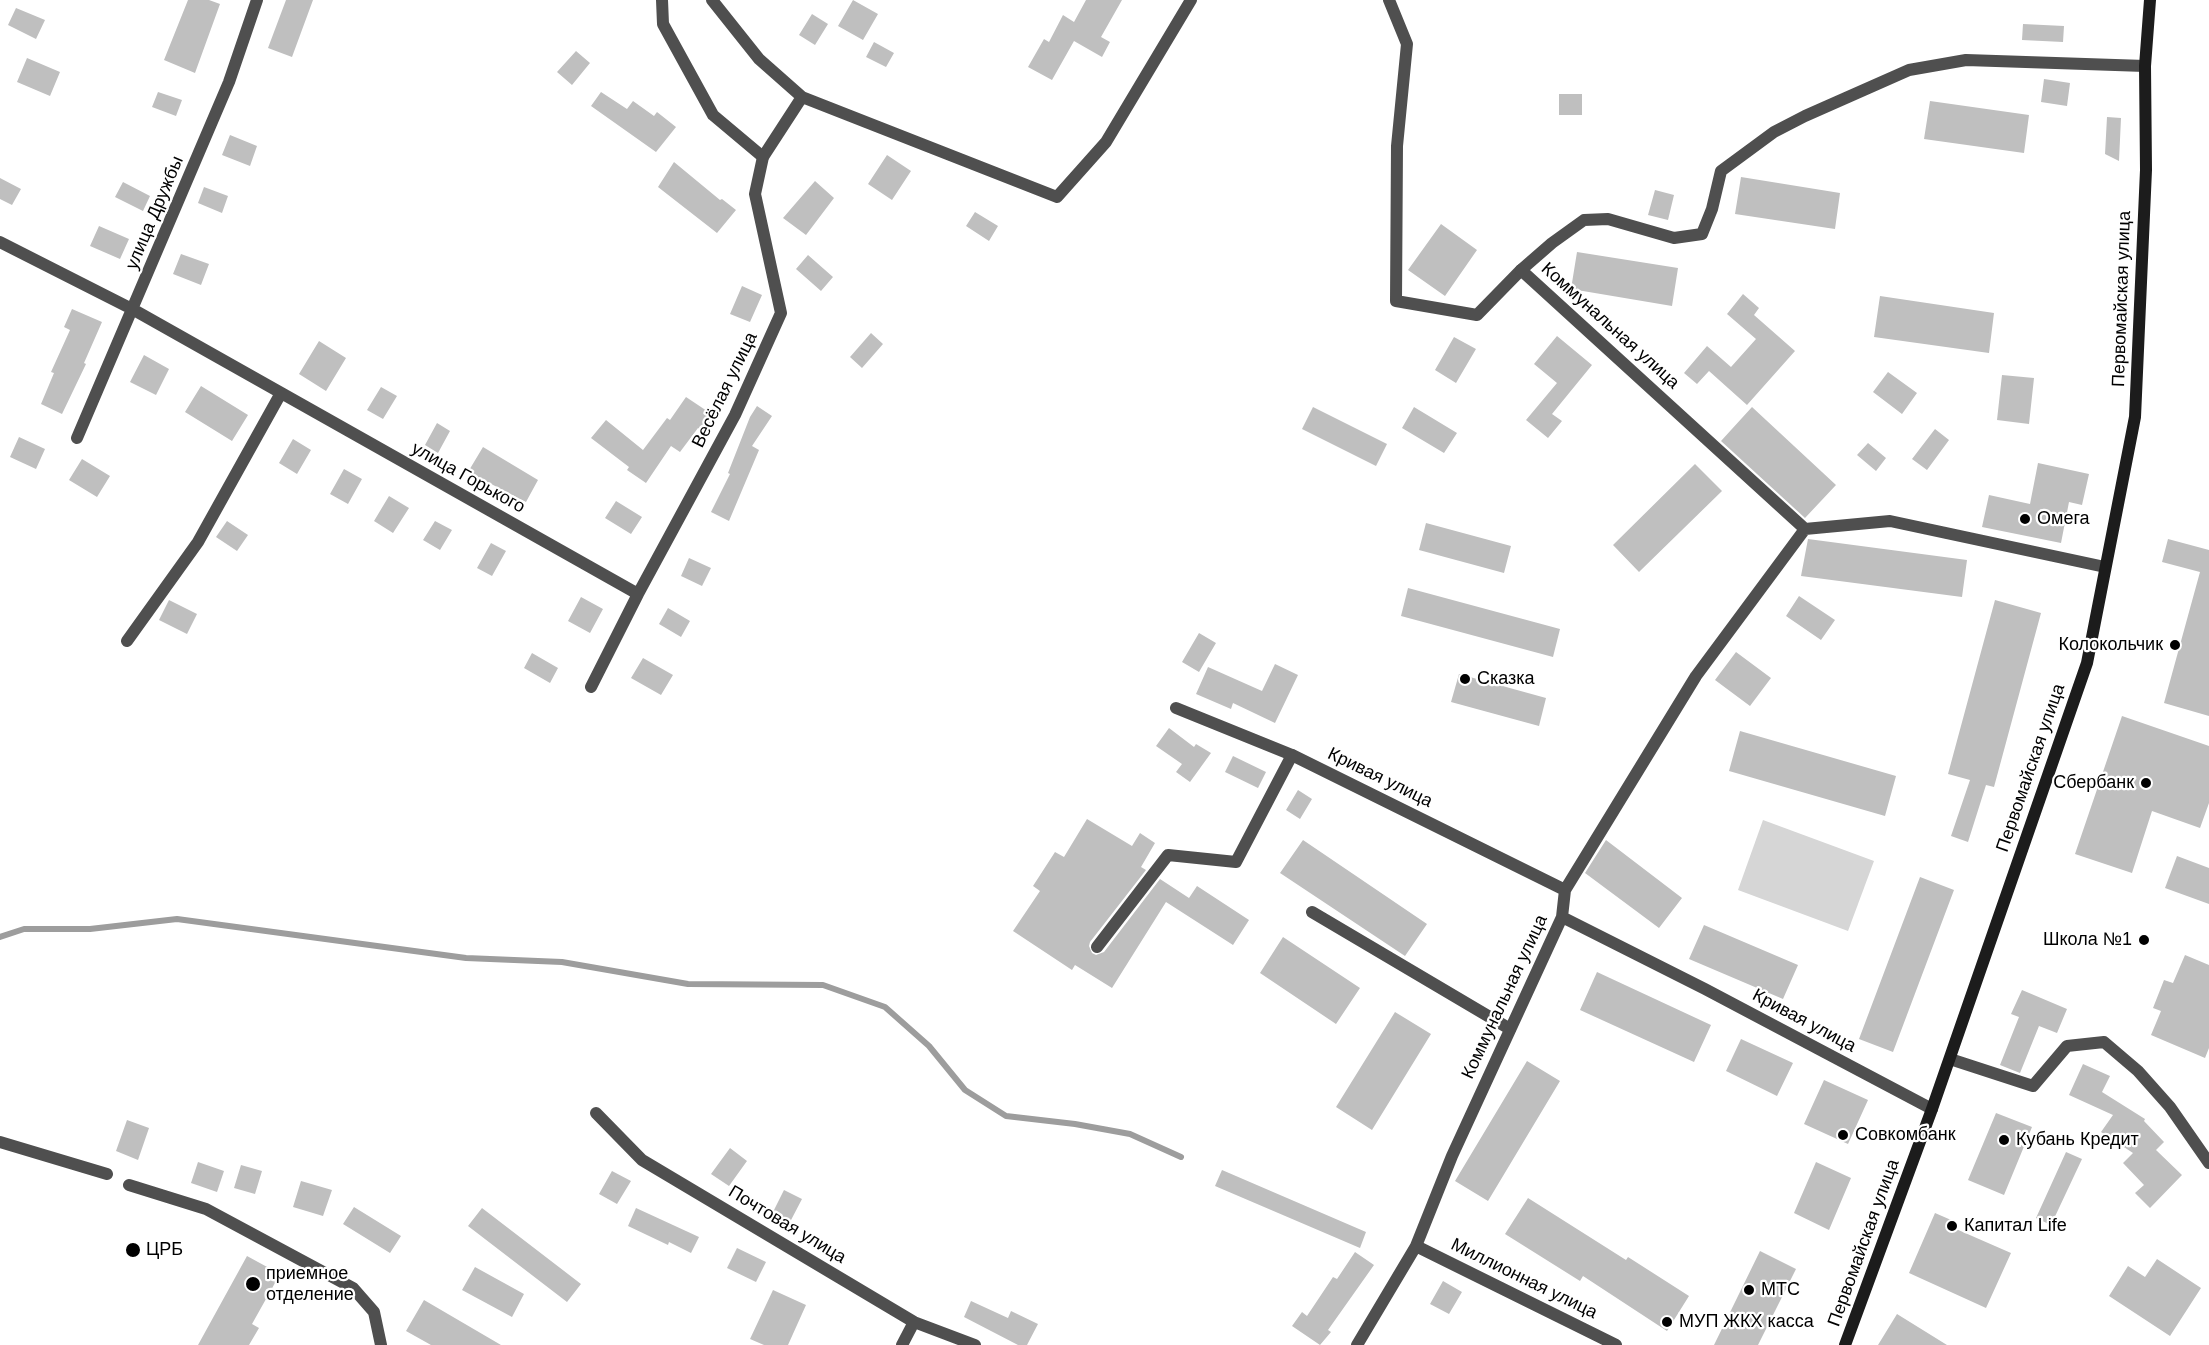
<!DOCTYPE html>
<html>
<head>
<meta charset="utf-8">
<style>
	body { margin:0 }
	canvas { display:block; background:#fff }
</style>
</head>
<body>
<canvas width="2209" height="1345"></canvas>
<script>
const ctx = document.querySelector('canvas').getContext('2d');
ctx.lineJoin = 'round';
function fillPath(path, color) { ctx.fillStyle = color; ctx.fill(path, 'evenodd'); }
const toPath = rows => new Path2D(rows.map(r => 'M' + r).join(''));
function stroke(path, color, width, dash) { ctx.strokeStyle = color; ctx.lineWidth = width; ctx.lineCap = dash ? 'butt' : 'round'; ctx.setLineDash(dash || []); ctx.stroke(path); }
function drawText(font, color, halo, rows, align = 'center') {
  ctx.font = font + ' Helvetica,sans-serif'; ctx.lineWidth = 4.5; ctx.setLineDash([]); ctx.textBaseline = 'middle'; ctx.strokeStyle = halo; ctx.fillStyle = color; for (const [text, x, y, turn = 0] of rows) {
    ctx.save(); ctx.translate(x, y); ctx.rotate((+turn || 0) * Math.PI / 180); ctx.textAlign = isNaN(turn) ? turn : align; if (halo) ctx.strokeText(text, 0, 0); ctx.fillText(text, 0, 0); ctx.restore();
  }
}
const green = toPath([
	[1763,820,1874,861,1848,931,1738,890]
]);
const stream = toPath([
	[0,937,24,929,90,929,177,919,466,958,562,962,688,984,823,985,885,1007,929,1046,965,1090,1006,1116,1075,1124,1130,1134,1181,1157]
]);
const building = toPath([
	[188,0,209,0,220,4,195,73,164,60],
	[286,0,313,0,292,57,268,48],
	[853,0,878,14,863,40,838,26],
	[1086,0,1122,0,1101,37,1110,42,1102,57,1074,41,1052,80,1028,67,1044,39,1049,42,1063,15,1074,22],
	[16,8,45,20,36,39,8,25],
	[812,14,828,24,815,45,799,35],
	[2023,24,2064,26,2063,42,2022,40],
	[874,42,894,53,886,67,866,57],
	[576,51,590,63,572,85,557,72],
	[27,58,60,72,50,96,17,82],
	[2044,79,2070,83,2067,106,2041,102],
	[158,92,182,100,176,116,152,107],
	[601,92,627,109,633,101,654,116,657,112,676,127,656,152,591,106],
	[1559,94,1582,94,1582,115,1559,115],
	[1930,101,2029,115,2024,153,1924,139],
	[2107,117,2121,118,2119,161,2105,154],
	[230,135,257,146,250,166,222,155],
	[887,155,911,171,892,200,868,184],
	[674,162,720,200,722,199,736,210,717,233,658,187],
	[1741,177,1840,193,1835,229,1735,214],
	[0,178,21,189,12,205,0,199],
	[815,181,834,198,806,235,783,218],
	[123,182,150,196,143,211,115,197],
	[204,187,228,196,222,213,198,203],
	[1655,190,1674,195,1668,220,1648,215],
	[975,212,998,226,989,241,966,226],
	[1441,224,1477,250,1445,296,1408,270],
	[99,226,129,239,120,259,90,246],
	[1577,252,1678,268,1672,306,1571,289],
	[181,254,209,264,201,285,173,274],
	[808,255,833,277,821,291,796,269],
	[742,286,762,295,750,322,730,314],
	[1743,294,1759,308,1754,315,1795,351,1747,405,1709,371,1697,384,1684,373,1707,346,1731,367,1756,339,1727,314],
	[1880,296,1994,313,1989,353,1874,337],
	[72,309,102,322,84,363,86,364,62,414,41,404,54,373,51,372,70,330,64,327],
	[871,333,883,344,862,368,850,357],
	[1557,336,1592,365,1552,414,1562,421,1548,438,1526,420,1557,383,1534,364],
	[1454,337,1476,349,1456,383,1435,370],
	[319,341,346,358,326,391,299,374],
	[144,355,169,369,156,395,130,382],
	[1888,372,1917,393,1902,414,1873,392],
	[2002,375,2034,378,2029,424,1997,420],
	[201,386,248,415,232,441,185,412],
	[381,387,397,396,383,419,367,410],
	[686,397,716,417,706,433,698,428,680,452,671,446,646,483,627,470,629,467,591,438,606,420,643,450,667,418,670,420],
	[757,406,772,416,752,446,759,450,729,521,711,512,730,474,728,473,750,417],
	[1313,407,1387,444,1376,466,1302,429],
	[1414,407,1457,433,1444,453,1402,428],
	[1752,407,1836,485,1805,518,1721,441],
	[437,423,450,431,438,453,425,445],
	[1935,429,1949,440,1927,470,1912,459],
	[19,437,45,449,36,469,10,457],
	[293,439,311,450,297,474,279,463],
	[1868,443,1886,458,1876,471,1857,455],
	[483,447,538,480,526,502,468,472],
	[82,459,110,476,97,497,69,480],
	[2038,463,2089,474,2082,505,2069,502,2061,543,1982,527,1989,495,2030,504],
	[1695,464,1722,491,1639,572,1613,545],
	[344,469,362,479,348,504,330,494],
	[389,496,409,508,393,533,374,521],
	[616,501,642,517,631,534,605,518],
	[227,521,248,535,237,551,216,537],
	[435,521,452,530,440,550,423,540],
	[1426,523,1511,546,1504,573,1419,550],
	[1808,539,1967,560,1962,597,1801,576],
	[2168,539,2209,550,2209,716,2164,703,2200,572,2162,562],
	[491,543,506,551,492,576,477,568],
	[689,558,711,568,702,586,681,576],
	[1408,588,1560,629,1553,657,1401,616],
	[1799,596,1835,620,1821,640,1786,616],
	[581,597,603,609,590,633,568,621],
	[169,600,197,614,187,634,159,620],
	[1995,600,2041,613,1994,787,1986,785,1968,842,1951,836,1970,780,1948,774],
	[668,608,690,621,681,637,659,624],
	[1199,633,1216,643,1199,672,1182,662],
	[1736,652,1771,678,1750,706,1715,680],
	[532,653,558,668,550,683,524,668],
	[643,658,673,675,661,695,631,678],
	[1275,664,1298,675,1275,723,1233,703,1231,709,1196,694,1208,667,1262,691],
	[1459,674,1546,698,1539,726,1451,702],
	[2122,716,2209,746,2209,803,2200,828,2152,811,2132,873,2075,854],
	[1169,728,1194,747,1196,744,1211,753,1190,782,1176,772,1182,764,1156,746],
	[1740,731,1896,776,1885,816,1729,771],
	[1233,756,1266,772,1258,788,1225,772],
	[1298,790,1312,799,1300,819,1286,810],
	[1087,819,1132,846,1140,833,1155,843,1141,867,1146,870,1090,942,1089,946,1092,953,1096,955,1104,952,1160,879,1189,898,1197,886,1249,920,1233,945,1166,902,1112,988,1075,965,1072,970,1013,931,1040,891,1033,886,1055,852,1064,857],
	[1303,840,1427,924,1405,956,1280,873],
	[1606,840,1682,898,1659,928,1585,873],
	[2177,856,2209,868,2209,904,2165,888],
	[1920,877,1954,890,1893,1052,1859,1039],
	[1704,925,1798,965,1783,999,1689,959],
	[1283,937,1360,988,1336,1024,1260,973],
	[2185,955,2209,965,2209,1048,2205,1058,2151,1035,2161,1011,2153,1008,2164,980,2173,983],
	[1597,972,1711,1025,1694,1062,1580,1010],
	[2022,990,2067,1009,2057,1033,2039,1026,2020,1073,2000,1065,2019,1017,2011,1014],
	[1395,1012,1431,1034,1372,1130,1336,1107],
	[1741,1039,1793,1063,1777,1096,1726,1071],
	[1527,1061,1560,1081,1488,1201,1455,1181],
	[2083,1064,2110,1076,2102,1092,2145,1119,2144,1121,2164,1142,2156,1150,2182,1175,2150,1208,2135,1193,2144,1185,2123,1163,2133,1153,2101,1132,2113,1115,2069,1095],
	[1824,1080,1868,1100,1848,1144,1804,1124],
	[1996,1113,2032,1127,2004,1195,1968,1180],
	[127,1120,149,1128,138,1160,116,1151],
	[730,1148,747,1161,729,1186,711,1174],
	[2066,1152,2082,1159,2051,1225,2036,1218],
	[198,1162,224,1171,217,1192,191,1183],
	[1816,1162,1851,1178,1829,1230,1794,1213],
	[241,1165,262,1171,255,1194,234,1188],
	[1222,1170,1366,1232,1360,1248,1215,1186],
	[612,1171,631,1181,617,1204,599,1194],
	[301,1181,332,1190,323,1216,293,1207],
	[784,1190,802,1199,790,1222,772,1214],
	[1528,1198,1626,1260,1628,1257,1689,1296,1667,1331,1583,1276,1580,1281,1505,1234],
	[354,1207,401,1236,390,1253,343,1224],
	[482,1208,581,1284,567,1302,468,1226],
	[636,1208,699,1237,691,1253,669,1242,668,1245,628,1226],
	[1935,1213,1958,1223,1956,1229,2011,1253,1986,1308,1909,1273],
	[737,1248,766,1262,756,1282,727,1268],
	[1760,1251,1796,1269,1758,1345,1714,1345],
	[1355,1252,1374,1265,1328,1330,1331,1332,1320,1345,1292,1326,1302,1312,1307,1316,1333,1277,1337,1279],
	[247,1256,280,1274,252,1324,259,1328,249,1345,198,1345],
	[2157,1259,2201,1288,2170,1336,2109,1296,2128,1266,2145,1277],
	[475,1267,524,1294,512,1317,462,1290],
	[1443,1281,1462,1292,1449,1314,1430,1304],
	[773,1290,806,1305,788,1345,764,1345,750,1339],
	[424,1300,501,1345,431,1345,406,1331],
	[971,1301,1008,1318,1011,1311,1038,1324,1027,1345,1018,1345,964,1317],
	[1897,1314,1947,1345,1878,1345]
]);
const lane = toPath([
	[662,0,663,24,713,115,763,157],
	[1389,0,1407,44,1397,146,1396,301,1477,315,1521,270],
	[1312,912,1510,1029],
	[1097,947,1168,855,1236,862,1292,755],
	[0,1142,107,1174]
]);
const street = toPath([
	[712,0,759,59,802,97,1057,197,1106,142,1191,0],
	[0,242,134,310,638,594],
	[77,438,229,82,257,0],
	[1805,529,1521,270,1552,243,1584,220,1608,219,1674,238,1702,234,1712,209,1721,171,1774,132,1805,116,1909,70,1966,60,2145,66],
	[127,641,198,542,281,393],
	[591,687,638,594,735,415,781,313,755,194,763,157,802,97],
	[1176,708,1292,755,1565,890],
	[1562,917,1705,989,1932,1109],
	[1950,1059,2033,1086,2067,1046,2104,1042,2138,1071,2170,1107,2209,1163],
	[596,1113,642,1160,914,1322,975,1345],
	[129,1185,206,1209,353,1288,374,1312,381,1345],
	[1416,1246,1616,1345],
	[902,1345,914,1322],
	[1357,1345,1416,1246,1452,1156,1562,917,1565,890,1696,676,1805,529,1890,521,2105,567]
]);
const secondary = toPath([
	[1845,1345,1932,1109,2087,663,2135,417,2146,170,2145,66,2150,0]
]);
const markers = [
	[2025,519,6,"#000"],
	[2175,645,6,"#000"],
	[1465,679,6,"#000"],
	[2146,783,6,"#000"],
	[2144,940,6,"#000"],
	[1843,1135,6,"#000"],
	[2004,1140,6,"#000"],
	[1952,1226,6,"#000"],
	[133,1250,8,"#000"],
	[253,1284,8,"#000"],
	[1749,1290,6,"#000"],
	[1667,1322,6,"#000"]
];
const streetNames = [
	["улица Дружбы",155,213,-67],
	["Первомайская улица",2122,299,-88],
	["Коммунальная улица",1610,326,42],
	["Весёлая улица",725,390,-64],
	["улица Горького",468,478,29],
	["Первомайская улица",2031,768,-71],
	["Кривая улица",1380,778,26],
	["Коммунальная улица",1505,997,-65],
	["Кривая улица",1804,1021,28],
	["Почтовая улица",787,1225,31],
	["Первомайская улица",1864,1243,-70],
	["Миллионная улица",1524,1279,26]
];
const poiNames = [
	["Омега",2037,519],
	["Колокольчик",2163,645,"right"],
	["Сказка",1477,679],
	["Сбербанк",2134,783,"right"],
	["Школа №1",2132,940,"right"],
	["Совкомбанк",1855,1135],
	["Кубань Кредит",2016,1140],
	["Капитал Life",1964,1226],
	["ЦРБ",146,1250],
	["приемное",266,1274],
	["отделение",266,1295],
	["МТС",1761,1290],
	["МУП ЖКХ касса",1679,1322]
];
fillPath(green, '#d6d6d6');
stroke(stream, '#9d9d9d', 6);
fillPath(building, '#bfbfbf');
stroke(lane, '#4f4f4f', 12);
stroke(street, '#4f4f4f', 12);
stroke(secondary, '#1c1c1c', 12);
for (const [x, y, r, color] of markers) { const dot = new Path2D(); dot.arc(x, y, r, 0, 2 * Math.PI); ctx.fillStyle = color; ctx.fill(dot); stroke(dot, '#fff', 2); }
drawText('18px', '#000', '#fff', streetNames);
drawText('18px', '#000', '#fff', poiNames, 'left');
</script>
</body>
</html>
